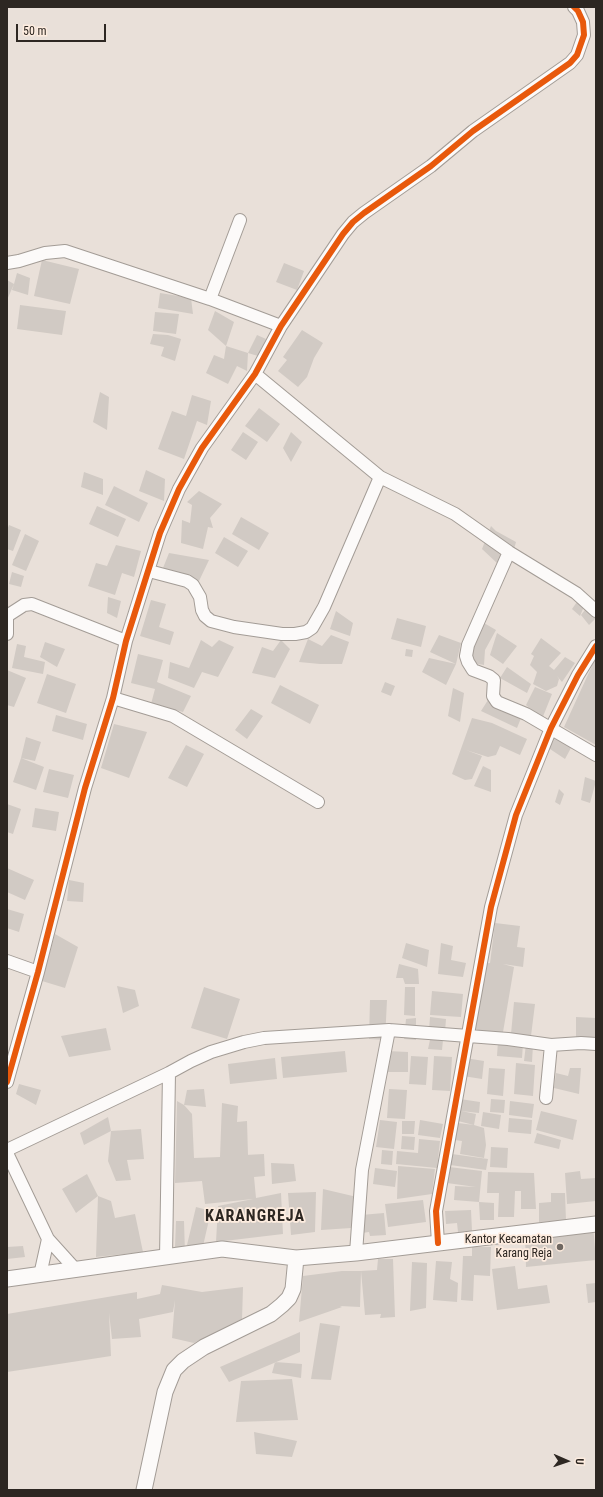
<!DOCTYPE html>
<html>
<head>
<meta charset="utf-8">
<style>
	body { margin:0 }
	#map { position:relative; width:603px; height:1497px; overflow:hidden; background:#e9e0d9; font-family:"Roboto Condensed",sans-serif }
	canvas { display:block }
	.frame { position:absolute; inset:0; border:8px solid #2d2722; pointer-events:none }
	.north { position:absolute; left:547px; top:1441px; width:40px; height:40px; -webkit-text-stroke:3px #fdecdf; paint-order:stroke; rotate:92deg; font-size:11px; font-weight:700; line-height:16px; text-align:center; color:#2d2722 }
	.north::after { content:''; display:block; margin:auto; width:14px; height:18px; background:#2d2722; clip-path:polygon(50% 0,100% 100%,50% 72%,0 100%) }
	.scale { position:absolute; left:16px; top:24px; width:90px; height:18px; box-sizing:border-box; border:2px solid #2d2722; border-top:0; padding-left:5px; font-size:12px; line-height:14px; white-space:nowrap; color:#2d2722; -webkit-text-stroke:3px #fdecdf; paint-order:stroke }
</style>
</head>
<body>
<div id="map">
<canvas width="603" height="1497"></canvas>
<div class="frame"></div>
<div class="north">U</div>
<div class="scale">50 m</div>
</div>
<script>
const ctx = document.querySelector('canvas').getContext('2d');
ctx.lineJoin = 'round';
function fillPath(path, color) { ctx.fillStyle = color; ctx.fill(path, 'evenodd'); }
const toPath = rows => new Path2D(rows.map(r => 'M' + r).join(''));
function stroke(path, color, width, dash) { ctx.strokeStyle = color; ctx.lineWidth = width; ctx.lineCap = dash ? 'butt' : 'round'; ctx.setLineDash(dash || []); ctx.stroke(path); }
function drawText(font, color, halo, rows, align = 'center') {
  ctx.font = font + ' "Roboto Condensed",sans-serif'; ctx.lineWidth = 3.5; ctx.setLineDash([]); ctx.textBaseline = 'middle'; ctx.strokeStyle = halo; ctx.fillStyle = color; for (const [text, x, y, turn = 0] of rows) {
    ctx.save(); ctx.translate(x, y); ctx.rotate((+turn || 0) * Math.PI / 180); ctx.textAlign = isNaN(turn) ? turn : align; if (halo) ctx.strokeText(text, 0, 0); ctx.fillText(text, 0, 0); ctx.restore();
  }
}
const building = toPath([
	[42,260,79,269,70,304,34,296],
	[284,263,304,271,297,290,276,282],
	[17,273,30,278,28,295,12,290,14,284,7,300,7,280,14,284],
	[160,293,191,298,193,314,158,308],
	[20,305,66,311,62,335,17,329],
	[215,311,234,322,226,346,208,330],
	[155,312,179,314,176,334,153,331],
	[302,330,323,343,314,358,307,377,298,387,278,371,287,360,283,357],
	[153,334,168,335,181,339,175,361,161,356,164,347,150,344],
	[257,335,266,339,258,356,248,353,247,371,237,366,228,384,206,373,214,355,224,359,226,346,248,353],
	[100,392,109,397,107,430,93,422],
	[192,395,211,401,207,425,197,421,184,459,158,449,172,411,186,416],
	[259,408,280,424,267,442,245,426],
	[243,432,258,442,246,460,231,450],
	[291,432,302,442,291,462,283,448],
	[146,470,165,479,164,501,139,491],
	[84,472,103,479,103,495,81,487],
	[114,486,148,503,139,522,105,505],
	[199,491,222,504,210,518,213,528,208,527,203,549,181,543,182,520,190,523,192,505,187,502],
	[97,506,126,519,118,537,89,524],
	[241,517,269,533,259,550,232,534],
	[9,525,21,530,13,551,7,549,7,530],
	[491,526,496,531,516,542,510,564,498,564,482,549],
	[25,534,39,541,26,571,12,565],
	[224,537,248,551,238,567,215,553],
	[116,545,141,551,134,577,122,573,115,595,88,586,96,563,107,566],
	[169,553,209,560,199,581,163,568],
	[12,572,24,576,21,587,9,584],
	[108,597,121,601,117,618,107,613],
	[579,599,585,604,580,616,572,609],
	[151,600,166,604,159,627,174,632,170,645,140,636],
	[588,606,596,613,596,618,589,625,581,615],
	[336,611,353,623,350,636,330,629],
	[397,618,426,626,421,647,391,639],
	[484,623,496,630,485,650,484,665,468,662,472,643],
	[497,633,517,646,503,664,490,655],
	[331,635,349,642,342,664,320,664,299,662,308,639,322,646],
	[439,635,461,643,456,664,430,652],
	[541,638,561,653,549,666,554,670,565,657,575,663,562,682,557,676,559,679,557,686,546,691,533,684,537,672,530,665,534,656,531,654],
	[201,640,212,647,219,640,234,647,218,677,202,672,194,688,168,678,170,662,189,668],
	[281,640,290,649,275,678,252,673,262,647,273,651],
	[45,642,65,649,57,667,40,657],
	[17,644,26,646,24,657,45,662,43,674,12,668],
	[406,649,413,650,412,657,405,656],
	[138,654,163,660,157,682,191,696,183,712,151,704,155,689,131,683],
	[596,657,596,745,564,727],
	[429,658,456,664,446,685,422,672],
	[507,667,531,684,527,693,500,678],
	[7,670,26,678,14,707,7,705],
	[47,674,76,684,66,713,37,703],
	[385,682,395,686,391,696,381,692],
	[280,685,319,705,310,724,271,703],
	[535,687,552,694,542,719,526,705],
	[453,688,464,693,460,722,448,716],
	[504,698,525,708,517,728,481,711,488,700,502,708],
	[251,709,263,716,247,739,235,730],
	[56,715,87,724,83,740,52,731],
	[472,718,492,723,527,739,520,755,500,746,496,755,488,757,466,750,482,756,472,779,465,780,452,774],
	[114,724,147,732,129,778,101,768],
	[552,736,572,746,565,759,547,747],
	[26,737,41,742,35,761,21,758,44,767,36,790,13,782,21,758],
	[186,745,204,754,187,787,168,778],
	[483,766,491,770,491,792,474,786],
	[49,769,74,775,68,798,43,792],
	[585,777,596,781,590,803,581,800],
	[559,789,564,794,560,805,555,802],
	[7,804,21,809,13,834,7,832],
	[35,808,59,812,56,831,32,827],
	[7,868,34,880,25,900,7,892],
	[69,880,84,883,83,902,67,901],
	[7,909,24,914,19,932,7,928],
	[495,923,520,926,517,947,525,948,523,967,503,964,514,967,502,1038,469,1032,481,964,490,963],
	[55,934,78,947,65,988,42,981],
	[406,943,429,950,427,967,402,958],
	[441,943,453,946,451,960,466,963,463,977,438,974],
	[399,964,418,969,419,984,405,984,403,978,396,978],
	[117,986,135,990,139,1006,123,1013],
	[204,987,240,999,227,1039,191,1028],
	[405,987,415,987,415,1016,404,1015],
	[432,991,463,994,461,1017,430,1015],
	[370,1000,387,1000,385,1040,369,1039],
	[514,1002,535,1004,531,1036,511,1034],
	[430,1017,446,1019,445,1032,429,1030],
	[576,1017,596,1018,596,1037,576,1037],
	[416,1018,416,1040,404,1039,406,1019],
	[106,1028,111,1050,69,1057,61,1036],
	[430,1040,443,1040,442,1050,428,1049],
	[498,1041,523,1043,522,1058,497,1056],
	[526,1044,533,1045,532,1062,524,1061],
	[345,1051,347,1072,283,1078,281,1057],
	[387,1051,408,1052,408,1072,387,1072],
	[411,1056,428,1057,426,1085,409,1084],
	[434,1056,452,1057,450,1091,432,1090],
	[275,1058,277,1079,230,1084,228,1064],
	[465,1058,484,1061,482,1079,463,1076],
	[516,1063,535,1065,533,1096,514,1094],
	[489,1068,505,1069,503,1096,487,1094],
	[570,1068,581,1068,579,1094,554,1088,556,1073,568,1076],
	[19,1084,41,1090,36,1105,16,1094],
	[204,1089,206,1107,184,1105,187,1090],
	[389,1089,407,1090,405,1119,387,1118],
	[460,1099,480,1102,479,1113,461,1111,458,1109],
	[491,1099,505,1100,504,1113,490,1112],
	[177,1101,184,1105,192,1114,194,1158,220,1157,222,1103,238,1106,237,1122,247,1121,248,1155,245,1155,264,1154,265,1176,254,1177,256,1198,281,1193,283,1234,216,1242,218,1206,253,1199,205,1204,202,1181,175,1183],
	[510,1101,534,1104,532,1118,509,1115],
	[461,1111,476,1114,474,1125,484,1128,486,1145,484,1158,460,1154,462,1141,455,1140,458,1123,474,1125,458,1121],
	[541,1111,577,1120,573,1140,536,1130],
	[483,1112,501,1115,499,1129,481,1126],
	[108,1117,111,1131,84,1145,80,1133],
	[509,1118,532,1120,531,1134,508,1132],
	[380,1120,397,1122,394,1149,376,1147],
	[420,1120,443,1124,440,1138,418,1135],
	[402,1121,415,1121,414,1134,402,1134],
	[141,1129,144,1159,127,1160,131,1180,116,1181,108,1161,111,1131],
	[537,1133,561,1140,559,1149,534,1143],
	[402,1136,415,1137,414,1150,401,1149],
	[419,1139,440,1141,437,1168,396,1164,397,1151,418,1153],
	[491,1147,508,1148,507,1168,490,1167],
	[382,1150,393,1151,392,1165,381,1164],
	[452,1154,488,1159,486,1170,450,1165],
	[271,1163,294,1164,296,1181,272,1184],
	[398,1166,435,1169,432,1194,397,1199],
	[449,1167,482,1171,479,1202,454,1200,455,1186,476,1187,447,1183],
	[375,1168,397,1171,395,1187,373,1184],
	[580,1171,581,1179,596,1178,596,1201,567,1204,565,1173],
	[488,1172,534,1173,536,1209,521,1209,521,1191,515,1191,514,1217,498,1217,499,1193,487,1193],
	[87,1174,98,1196,111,1201,115,1218,135,1214,143,1252,96,1257,98,1196,76,1213,62,1189],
	[323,1189,357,1197,351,1228,321,1230],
	[316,1192,315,1232,291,1235,288,1193],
	[551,1193,565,1193,566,1221,539,1222,539,1203,551,1202],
	[423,1200,426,1222,388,1227,385,1204],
	[479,1202,494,1203,494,1220,480,1220],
	[196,1207,211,1211,203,1246,187,1245],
	[471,1210,472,1231,458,1232,457,1223,446,1224,445,1211],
	[384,1213,386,1235,370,1236,369,1232,362,1233,361,1215],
	[176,1221,184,1221,185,1254,175,1247],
	[593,1225,596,1260,526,1267,525,1234],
	[23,1246,25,1257,7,1259,7,1247],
	[472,1247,491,1247,490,1276,474,1275,473,1301,461,1300,463,1256,472,1256],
	[378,1259,393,1259,395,1317,380,1318,381,1314,365,1315,361,1271,377,1270],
	[436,1261,452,1262,450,1279,458,1283,457,1302,433,1300],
	[412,1262,427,1263,426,1308,410,1311],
	[515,1266,518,1289,547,1285,550,1303,497,1310,492,1269],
	[342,1271,361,1271,360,1307,340,1306,342,1307,299,1322,303,1276],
	[596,1283,596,1302,588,1303,586,1284],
	[162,1285,202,1292,243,1287,242,1320,194,1343,172,1338,175,1300,173,1312,139,1319,141,1337,112,1339,109,1313,111,1356,7,1372,7,1314,137,1292,137,1299,160,1294],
	[320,1323,340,1326,331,1380,311,1379],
	[300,1332,300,1352,229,1382,220,1367],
	[275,1362,302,1364,301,1378,272,1373],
	[292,1379,298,1420,236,1422,241,1381],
	[254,1432,297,1441,292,1457,256,1454]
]);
const minor = toPath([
	[7,263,19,261,45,253,65,251,210,299,281,326],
	[210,299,240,220],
	[255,374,380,477,455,514,509,552,576,593,596,611],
	[509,552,468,645,466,656,468,662,473,670,489,676,494,680,493,696,497,702,526,714,596,755],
	[149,571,187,581,193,585,200,597,202,610,205,616,211,621,234,627,282,634,295,634,306,632,312,628,324,607,380,477],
	[7,634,7,616,24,605,32,604,126,641],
	[113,698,173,716,318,802],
	[7,961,38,972],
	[7,1082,38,972,85,788,113,698,126,641,160,533,179,489,202,448,255,374,281,326,343,234,353,222,364,213,431,166,473,131,570,63,577,55,584,35,583,22,578,11,574,7],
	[546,1098,551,1045],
	[7,1150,169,1073,191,1061,211,1052,244,1042,264,1038,389,1030,508,1039,551,1045,581,1043,596,1044],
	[7,1153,48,1239,76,1270],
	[438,1243,436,1211,491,907,516,815,551,728,578,675,596,646],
	[356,1253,362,1170,389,1030],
	[166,1257,169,1073],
	[40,1275,48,1239]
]);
const major = toPath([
	[7,1279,222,1249,296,1258,356,1253,596,1224],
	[144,1490,165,1392,174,1370,183,1361,204,1347,271,1314,282,1305,289,1298,293,1289,296,1258]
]);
const cycleway = toPath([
	[7,1082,38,972,85,788,113,698,126,641,160,533,179,489,202,448,255,374,281,326,343,234,353,222,364,213,431,166,473,131,570,63,577,55,584,35,583,22,578,11,574,7],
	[438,1243,436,1211,491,907,516,815,551,728,578,675,596,646]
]);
const markers = [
	[560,1247,4,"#6f6862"]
];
const poiNames = [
	["Kantor Kecamatan",552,1240],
	["Karang Reja",552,1254]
];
const districtNames = [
	["KARANGREJA",255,1217]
];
fillPath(building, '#d1cac4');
stroke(minor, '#a39c96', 14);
stroke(major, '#a39c96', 17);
stroke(minor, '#fcfaf9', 12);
stroke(major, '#fcfaf9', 15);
stroke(cycleway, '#e8590c', 6);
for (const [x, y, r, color] of markers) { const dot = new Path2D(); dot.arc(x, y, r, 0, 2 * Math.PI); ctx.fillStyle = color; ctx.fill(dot); stroke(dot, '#fdecdf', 1.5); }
drawText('12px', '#2d2722', '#fdecdf', poiNames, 'right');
ctx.letterSpacing = '1px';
drawText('bold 16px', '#2d2722', '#fdecdf', districtNames);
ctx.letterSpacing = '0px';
</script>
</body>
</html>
